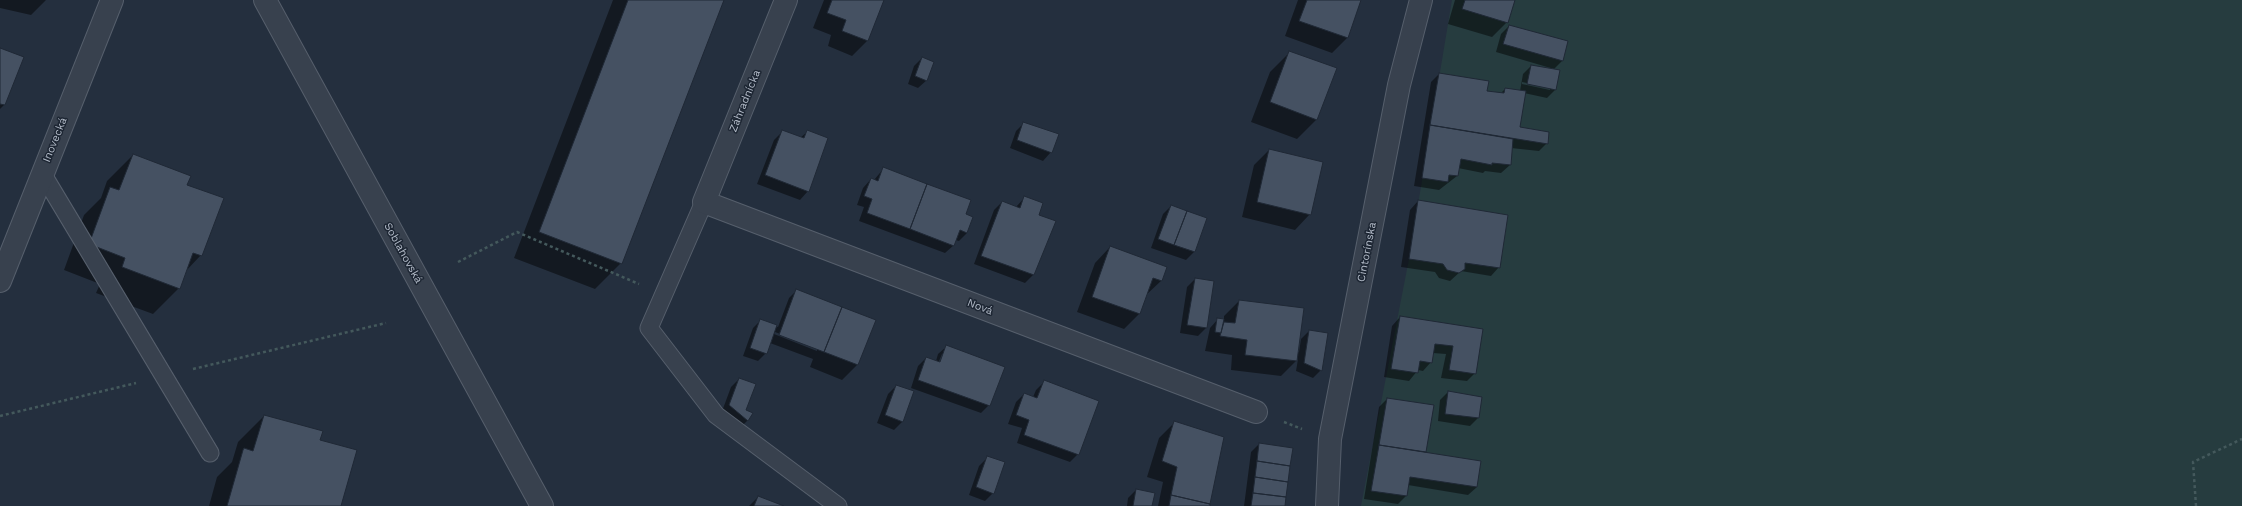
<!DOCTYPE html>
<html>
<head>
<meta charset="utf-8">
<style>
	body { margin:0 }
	canvas { display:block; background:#242f3e }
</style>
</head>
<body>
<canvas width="2242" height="506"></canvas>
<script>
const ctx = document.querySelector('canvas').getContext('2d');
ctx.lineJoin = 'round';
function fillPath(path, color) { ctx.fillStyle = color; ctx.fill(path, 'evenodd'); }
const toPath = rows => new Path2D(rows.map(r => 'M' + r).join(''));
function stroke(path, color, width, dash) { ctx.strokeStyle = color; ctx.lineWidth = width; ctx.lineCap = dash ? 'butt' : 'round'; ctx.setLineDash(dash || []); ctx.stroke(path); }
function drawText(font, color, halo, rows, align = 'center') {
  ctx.font = font + ' "Work Sans",sans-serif'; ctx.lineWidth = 3; ctx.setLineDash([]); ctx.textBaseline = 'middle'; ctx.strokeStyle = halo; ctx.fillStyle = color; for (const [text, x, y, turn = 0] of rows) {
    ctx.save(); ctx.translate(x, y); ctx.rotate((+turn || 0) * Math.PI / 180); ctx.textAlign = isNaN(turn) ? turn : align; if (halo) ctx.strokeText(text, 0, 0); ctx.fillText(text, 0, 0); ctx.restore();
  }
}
const green = toPath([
	[1452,0,2242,0,2242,506,1361,506,1409,259]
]);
const shadow = toPath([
	[0,0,46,0,31,15,0,8],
	[613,0,723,0,621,263,595,289,514,258],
	[824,0,883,0,867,41,852,56,828,46,831,35,813,28],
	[1298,0,1360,0,1347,38,1332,53,1285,36],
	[1455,0,1514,0,1507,22,1492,37,1448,24],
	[1509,26,1562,61,1554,69,1496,52,1501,34],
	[0,49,23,57,4,105,0,109],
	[1290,52,1317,119,1297,139,1251,122,1270,72],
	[922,58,927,80,918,88,908,84,914,66],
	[1531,66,1555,90,1547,98,1524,93,1519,128,1547,143,1539,151,1511,148,1510,165,1501,173,1485,171,1483,173,1458,168,1457,176,1439,190,1414,186,1431,82,1439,74,1486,91,1500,94,1505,89,1520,91,1523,74],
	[1522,82,1550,88,1550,90,1522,84],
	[1024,123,1051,152,1043,161,1010,148,1016,131],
	[782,132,800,138,807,132,808,191,800,200,757,184,774,140],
	[1269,150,1310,214,1295,230,1242,217,1254,165],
	[133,155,186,185,201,255,185,272,179,288,153,314,96,293,100,284,64,270,84,215,101,198,107,181],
	[884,168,965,215,967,233,959,241,955,240,954,245,945,253,859,221,864,207,857,205,863,188,871,179,874,180],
	[1025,197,1038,215,1033,275,1025,283,974,264,994,210,1002,202,1016,207],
	[1418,201,1499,267,1491,276,1461,271,1450,281,1439,278,1435,272,1401,267,1410,210],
	[1171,206,1205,218,1194,252,1186,260,1151,248,1163,214],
	[1110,247,1161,281,1145,296,1139,314,1124,329,1077,312,1095,263],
	[1195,279,1206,328,1198,336,1180,333,1187,287],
	[797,290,874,321,857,365,842,380,810,367,813,359,770,343,766,353,758,361,743,356,753,328,761,320,778,327,789,298],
	[775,332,817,348,817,351,774,334],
	[1239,301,1297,352,1299,352,1301,339,1309,331,1321,370,1313,378,1296,371,1298,359,1281,376,1231,370,1232,355,1205,351,1210,328,1218,319,1224,320,1224,316],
	[1400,317,1482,330,1475,373,1467,381,1441,378,1446,354,1433,353,1431,362,1423,371,1418,370,1409,381,1384,377,1392,326],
	[947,346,989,405,981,413,911,388,918,366,926,358,936,361,938,354],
	[942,354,944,354,939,367,937,366],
	[739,379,748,420,740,428,721,414,731,387],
	[1044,382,1078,454,1070,462,1017,443,1022,428,1008,424,1016,402,1024,394,1033,397,1036,390],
	[896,386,902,422,894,430,877,423,888,394],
	[1448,392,1481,398,1478,418,1470,426,1438,421,1440,400],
	[1387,399,1433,406,1425,452,1477,487,1468,495,1408,485,1406,496,1398,504,1364,499,1379,407],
	[264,416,319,440,340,506,209,506,217,477,232,462,238,442],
	[1174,423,1209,506,1158,506,1163,482,1147,477,1159,438],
	[1259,444,1284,506,1244,506,1251,452],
	[987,458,993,493,985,501,969,495,979,466],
	[1136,490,1151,506,1127,506,1128,498],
	[758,497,781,506,749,506]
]);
const building = toPath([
	[628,0,724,0,622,264,539,232,628,0],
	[832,0,884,0,868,41,842,31,846,20,827,13,832,0],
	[1307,0,1361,0,1348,38,1299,21,1307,0],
	[1465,0,1515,0,1508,23,1462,9,1465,0],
	[1509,25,1568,41,1563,61,1503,44,1509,25],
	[0,48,24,57,5,105,0,104,0,48],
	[1289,51,1337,68,1317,120,1270,102,1289,51],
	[922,57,934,62,927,81,915,76,922,57],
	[1531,65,1560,70,1556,90,1527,84,1531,65],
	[1439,73,1489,81,1487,91,1504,93,1505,88,1526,91,1520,127,1549,132,1548,144,1430,125,1439,73],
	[1023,122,1059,134,1052,153,1017,140,1023,122],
	[1430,125,1513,139,1511,165,1492,163,1492,165,1461,159,1458,176,1449,175,1448,182,1422,178,1430,125],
	[782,130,804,138,807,130,828,138,809,192,765,175,782,130],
	[1269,149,1323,162,1311,215,1257,202,1269,149],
	[133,154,191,176,187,185,224,198,202,256,193,253,180,289,122,267,125,258,89,244,110,187,119,190,133,154],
	[883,167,927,184,910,229,867,213,872,199,864,196,871,178,878,181,883,167],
	[927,184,971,200,966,214,973,217,967,233,960,230,954,246,910,229,927,184],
	[1024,196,1043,203,1039,215,1056,221,1034,275,981,256,1002,201,1020,208,1024,196],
	[1418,200,1508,215,1500,268,1465,263,1465,269,1459,273,1447,270,1443,264,1409,259,1418,200],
	[1171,205,1187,211,1174,245,1158,239,1171,205],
	[1187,211,1207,218,1195,252,1174,245,1187,211],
	[1110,246,1167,267,1162,281,1153,278,1140,314,1092,297,1110,246],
	[1195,278,1214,281,1207,328,1187,325,1195,278],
	[796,289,842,307,824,352,779,335,796,289],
	[1239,300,1304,308,1297,361,1245,355,1247,340,1220,336,1224,322,1235,323,1239,300],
	[842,307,876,320,858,365,824,352,842,307],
	[1400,316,1483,329,1476,374,1449,370,1453,346,1435,344,1432,363,1420,361,1418,373,1391,369,1400,316],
	[1217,318,1224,319,1221,333,1215,332,1217,318],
	[760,319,777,325,767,354,750,348,760,319],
	[1309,330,1328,333,1322,371,1304,363,1309,330],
	[946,345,1005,367,990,406,918,380,926,357,940,362,946,345],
	[739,378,756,384,746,410,753,413,748,421,729,405,739,378],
	[1044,380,1099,401,1079,455,1024,435,1029,420,1016,415,1024,393,1037,398,1044,380],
	[896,385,914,391,903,422,885,415,896,385],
	[1448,391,1482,397,1479,418,1445,414,1448,391],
	[1387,398,1434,405,1426,452,1379,445,1387,398],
	[264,415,323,431,320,440,357,450,341,506,227,506,243,450,244,448,253,451,264,415],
	[1174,421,1224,437,1210,504,1171,495,1177,467,1162,461,1174,421],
	[1259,443,1293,448,1290,466,1257,461,1259,443],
	[1379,445,1481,461,1477,487,1410,477,1407,496,1371,491,1379,445],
	[987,456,1005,462,994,494,976,487,987,456],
	[1257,461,1290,466,1288,482,1255,477,1257,461],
	[1255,477,1288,482,1286,497,1253,493,1255,477],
	[1136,489,1155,493,1152,506,1133,506,1136,489],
	[1253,493,1286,497,1285,506,1251,506,1253,493],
	[1171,495,1210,504,1210,506,1169,506,1171,495],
	[758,496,784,506,754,506,758,496]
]);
const path = toPath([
	[458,262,517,232,639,284],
	[193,369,386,323],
	[0,416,136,383],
	[1284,422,1302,429],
	[2196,506,2193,462,2242,439]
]);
const service = toPath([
	[42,173,210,453],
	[704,202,649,328,716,415,838,506]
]);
const minor = toPath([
	[265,0,542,506],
	[786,0,704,202,1256,412],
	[0,281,112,0],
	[1327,506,1330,439,1399,85,1421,0]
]);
const streetNames = [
	["Záhradnícka",745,101,-68],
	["Inovecká",55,140,-68],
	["Cintorínska",1367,252,-79],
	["Soblahovská",403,253,61],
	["Nová",980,307,21]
];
fillPath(green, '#263c3f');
fillPath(shadow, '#0007');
fillPath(building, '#455162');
stroke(building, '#1f2835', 1);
stroke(service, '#565f6c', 19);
stroke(minor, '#565f6c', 24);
stroke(path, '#44595c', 2.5, [3, 3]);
stroke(service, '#38414e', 17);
stroke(minor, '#38414e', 22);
drawText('11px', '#b4bcc9', '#1d2633', streetNames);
</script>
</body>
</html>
